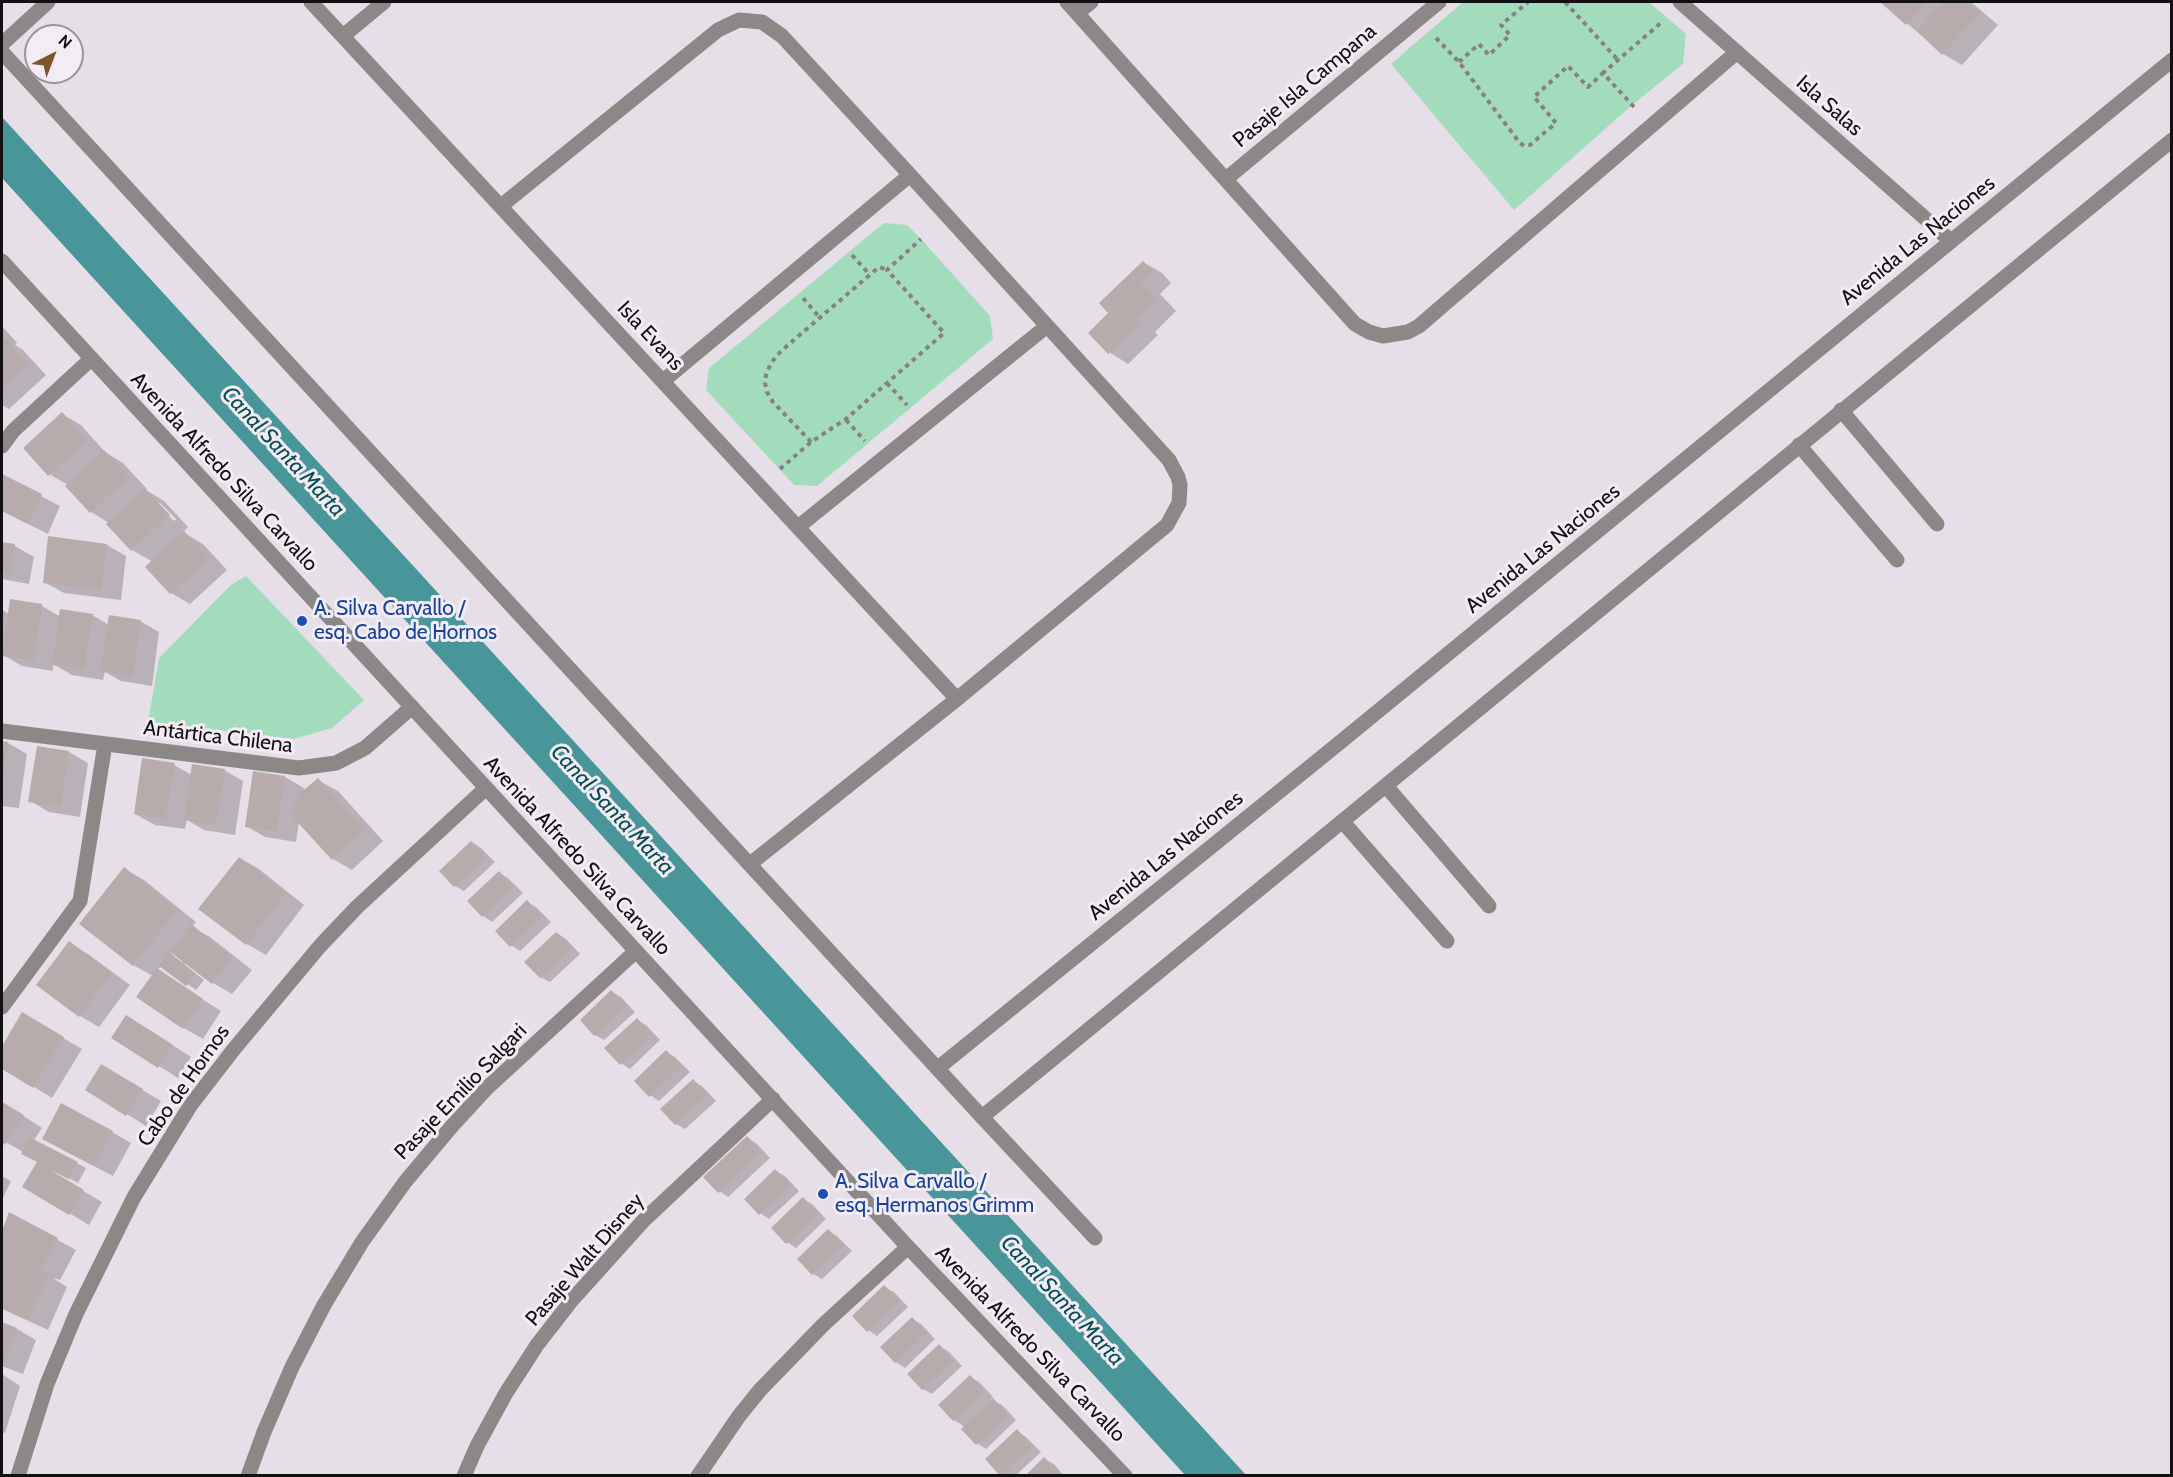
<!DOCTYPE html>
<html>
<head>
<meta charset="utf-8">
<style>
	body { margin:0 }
	#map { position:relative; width:2173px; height:1477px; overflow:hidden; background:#e6dfe7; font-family:Cabin,sans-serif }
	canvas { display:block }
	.frame { position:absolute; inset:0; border:3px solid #121013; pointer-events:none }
	.north { position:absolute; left:24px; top:24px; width:60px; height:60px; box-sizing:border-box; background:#f3ecf4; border:2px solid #99949a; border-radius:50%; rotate:42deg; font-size:16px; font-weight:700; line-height:24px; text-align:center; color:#121013 }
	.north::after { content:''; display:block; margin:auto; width:21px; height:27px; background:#7a572f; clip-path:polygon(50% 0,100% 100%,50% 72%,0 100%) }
</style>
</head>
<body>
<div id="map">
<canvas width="2173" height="1477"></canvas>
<div class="frame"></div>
<div class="north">N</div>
</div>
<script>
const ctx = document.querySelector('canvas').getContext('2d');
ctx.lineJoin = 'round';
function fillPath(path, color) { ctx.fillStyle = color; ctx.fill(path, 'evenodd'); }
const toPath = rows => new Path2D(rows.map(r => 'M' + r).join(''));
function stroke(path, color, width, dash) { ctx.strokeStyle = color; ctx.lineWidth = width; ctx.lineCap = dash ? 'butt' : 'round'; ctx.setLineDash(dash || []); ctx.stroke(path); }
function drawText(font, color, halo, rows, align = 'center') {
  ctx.font = font + ' Cabin,sans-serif'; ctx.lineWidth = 6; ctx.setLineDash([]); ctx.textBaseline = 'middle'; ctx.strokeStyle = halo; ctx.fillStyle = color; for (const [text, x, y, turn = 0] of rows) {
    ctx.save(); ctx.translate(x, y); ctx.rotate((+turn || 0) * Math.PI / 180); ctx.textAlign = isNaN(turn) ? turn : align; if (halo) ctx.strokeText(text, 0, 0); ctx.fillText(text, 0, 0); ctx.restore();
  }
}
const green = toPath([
	[1463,2,1649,2,1686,34,1683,64,1632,105,1514,210,1391,64],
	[884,223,907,225,921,239,990,316,993,339,817,486,794,485,706,390,709,368],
	[246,576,364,700,332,728,294,739,148,722,159,658,231,585]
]);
const water = toPath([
	[2,117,1246,1475,1185,1475,2,178]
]);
const shadow = toPath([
	[1882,2,1971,2,1998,25,1962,65,1943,54],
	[1143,262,1162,273,1171,283,1160,294,1176,311,1155,332,1158,335,1128,364,1109,352,1110,313],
	[2,326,17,343,15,345,22,349,46,375,9,409,2,405],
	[62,414,81,425,105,452,123,463,147,489,146,490,164,501,188,527,183,532,203,544,227,570,190,604,171,593,153,562,132,550,109,523,91,512,68,485,49,474],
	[156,503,160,503,176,519,174,521],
	[2,476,60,506,48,534,2,511],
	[2,543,15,546,34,557,29,584,2,579],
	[107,545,126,556,121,600,64,593,44,582],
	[42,606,61,617,92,615,109,625,140,621,159,632,152,686,121,681,105,672,103,680,72,675,53,664,53,671,22,666,3,655,2,663,2,610,9,614],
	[2,743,8,743,27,754,19,808,2,806],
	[69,752,88,763,80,817,49,812,30,801],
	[174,765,192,775,224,770,243,781,235,835,204,830,187,820,185,829,155,825,135,814],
	[254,772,285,777,304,788,303,793,318,780,338,791,383,841,352,870,333,859,299,822,296,842,265,837,246,826],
	[472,842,481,848,495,862,464,891,455,886],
	[240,858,259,869,304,905,266,955,247,944],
	[125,869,144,880,196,922,192,927,210,937,252,970,232,994,213,983,186,962,184,964,204,980,196,990,161,966,157,970,221,1011,203,1039,184,1028,153,976,133,965],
	[172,952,183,960,182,962,170,955],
	[499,873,508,878,523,893,492,922,483,916,469,902],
	[527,902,536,907,551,922,520,951,511,945],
	[557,933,566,939,580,954,550,982,540,977],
	[69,943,88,954,130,985,99,1027,80,1016],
	[612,992,621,997,635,1012,604,1040,595,1035,582,1020],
	[22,1014,82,1049,52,1098,2,1067,2,1049],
	[637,1020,646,1025,660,1040,630,1069,621,1063],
	[145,1027,191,1057,178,1078,113,1037],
	[666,1052,675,1057,690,1072,659,1101,650,1095],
	[121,1077,161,1101,146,1126,87,1089],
	[693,1081,702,1086,716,1101,685,1129,676,1124],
	[2,1102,42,1128,34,1140,86,1168,78,1183,2,1140],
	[112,1132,131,1143,113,1176,63,1150],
	[747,1138,756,1143,770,1158,728,1197,719,1191],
	[37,1164,102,1202,89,1225,24,1186],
	[776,1171,785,1176,799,1191,769,1219,760,1213],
	[2,1176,11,1181,2,1200],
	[803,1199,812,1204,826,1219,796,1248,787,1242],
	[10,1214,76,1250,60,1280,53,1278,67,1287,48,1330,2,1309,2,1233],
	[828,1231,837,1236,852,1251,822,1279,813,1274],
	[884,1287,894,1292,908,1307,877,1336,868,1330],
	[912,1319,921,1324,935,1339,905,1368,896,1362,882,1347],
	[2,1324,17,1329,36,1340,23,1374,2,1366],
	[939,1346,948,1351,962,1366,932,1394,923,1389],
	[2,1374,20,1386,5,1433,2,1432],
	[970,1377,979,1382,993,1397,991,1399,1002,1405,1016,1420,986,1449,977,1443,965,1427,954,1420],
	[1017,1431,1026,1437,1041,1452,1015,1476,1002,1476,1001,1475],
	[1044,1459,1054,1464,1064,1476,1027,1476]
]);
const building = toPath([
	[1880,2,1927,2,1906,25],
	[1944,2,1967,2,1980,13,1942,55,1917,31],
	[1143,261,1153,271,1141,282,1158,299,1137,320,1140,323,1108,354,1088,333,1108,313,1099,303],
	[3,336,28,363,2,388,2,337],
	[62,412,87,440,48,476,23,448],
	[104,450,129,477,90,513,65,486],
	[2,474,42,494,28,524,2,511],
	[144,488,170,515,131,551,106,524],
	[184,531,209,558,170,594,145,567],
	[48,536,107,544,102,590,43,583],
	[2,542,15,544,10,574,2,572],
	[10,599,42,604,34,661,2,656],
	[60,609,93,614,84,670,52,665],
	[109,615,141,620,133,676,100,671],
	[2,741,8,742,3,777,2,777],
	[37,746,69,751,61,807,28,802],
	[142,758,175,763,166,819,134,814],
	[192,764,225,769,216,825,184,820],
	[253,771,285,776,277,832,245,827],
	[318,778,365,830,332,860,290,814,299,794],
	[471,841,487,857,454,887,439,871],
	[239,857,286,893,246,945,198,909],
	[124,867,177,910,133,966,79,924],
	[499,871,514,887,482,917,467,901],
	[527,900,542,917,510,947,495,931],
	[191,924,233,958,212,984,170,952],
	[556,932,572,948,540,978,524,962],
	[69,941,112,973,79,1017,36,985],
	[169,952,196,974,186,986,159,966],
	[157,968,203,999,183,1029,136,997],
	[611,990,627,1006,594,1036,580,1020],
	[22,1012,64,1037,33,1088,2,1069,2,1046],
	[126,1015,173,1045,158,1068,111,1038],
	[637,1018,652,1034,620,1065,604,1048],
	[666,1050,682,1067,649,1097,634,1081],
	[101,1064,143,1089,126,1116,85,1090],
	[693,1079,708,1095,675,1125,660,1109],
	[2,1102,24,1115,5,1145,2,1142],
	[61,1103,113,1131,94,1166,42,1139],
	[747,1136,762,1152,718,1193,703,1177],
	[29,1137,78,1162,69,1179,50,1170,84,1190,69,1215,22,1187,37,1162,21,1154],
	[775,1169,790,1185,759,1215,744,1199],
	[803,1197,818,1214,786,1244,771,1228],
	[9,1212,58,1238,40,1270,22,1262,49,1275,28,1320,2,1308,2,1231],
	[828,1229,844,1245,812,1275,797,1259],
	[884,1285,900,1301,867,1332,852,1316],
	[912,1317,927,1333,895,1363,880,1347],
	[2,1322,17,1328,3,1364,2,1364],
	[939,1344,954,1361,922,1390,907,1374],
	[970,1375,985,1391,953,1421,938,1405],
	[993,1398,1008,1415,976,1445,961,1429],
	[1017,1429,1032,1446,1000,1476,985,1459],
	[1044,1457,1059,1473,1057,1476,1025,1476]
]);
const path = toPath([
	[1565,2,1618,60],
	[1436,38,1459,62,1519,142,1524,146,1530,145,1556,123,1534,97,1568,66,1588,87,1603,73],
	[1459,62,1479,44,1489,55,1510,35,1501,25,1528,2],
	[1634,107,1603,73,1663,21],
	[852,255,870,275],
	[803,298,820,318],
	[887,383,907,405],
	[846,420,865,441],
	[811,442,773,402,767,392,765,383,766,375,771,363,781,351,879,267,887,270],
	[780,469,811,442,846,419,944,333,887,270,921,239]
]);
const minor = toPath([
	[311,2,957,699],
	[1067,2,1345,313,1355,324,1369,332,1383,336,1408,332,1419,326,1737,52],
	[1680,2,1951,241],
	[1077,13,1091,2],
	[343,36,384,2],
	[2,44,48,2],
	[1226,179,1439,2],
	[501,206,718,30,739,20,762,22,782,36,910,175,1169,460,1178,477,1180,485,1179,503,1167,525,957,699,750,864],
	[663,381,910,175],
	[1841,410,1937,524],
	[1799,445,1897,560],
	[2,446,13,431,91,359],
	[798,527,1047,326],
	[2,731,299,768,336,763,365,748,412,707],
	[1386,786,1489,906],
	[1343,822,1447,941],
	[2,1007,80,901,105,744],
	[982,1117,1095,1238],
	[18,1476,47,1384,76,1314,134,1197,190,1106,234,1049,320,946,357,907,486,788],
	[248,1476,264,1432,292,1367,324,1305,362,1242,405,1182,452,1126,487,1088,636,951],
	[464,1476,477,1446,506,1393,537,1345,572,1300,644,1220,773,1099],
	[698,1476,739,1416,760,1390,823,1325,908,1247]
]);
const tertiary = toPath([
	[2,52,982,1117,2172,140],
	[2,261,908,1247,1125,1476],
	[938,1068,1338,744,2172,60]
]);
const markers = [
	[302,621,6,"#1a4fb4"],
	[823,1194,6,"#1a4fb4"]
];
const streetNames = [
	["Pasaje Isla Campana",1305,86,-40],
	["Isla Salas",1829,106,41],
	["Avenida Las Naciones",1918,241,-39],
	["Isla Evans",650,336,47],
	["Avenida Alfredo Silva Carvallo",224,472,47],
	["Avenida Las Naciones",1543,549,-39],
	["Antártica Chilena",218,737,7],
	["Avenida Alfredo Silva Carvallo",577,856,47],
	["Avenida Las Naciones",1166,856,-39],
	["Cabo de Hornos",184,1086,-55],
	["Pasaje Emilio Salgari",461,1092,-46],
	["Pasaje Walt Disney",585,1260,-49],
	["Avenida Alfredo Silva Carvallo",1030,1344,46]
];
const transitNames = [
	["A. Silva Carvallo /",314,609],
	["esq. Cabo de Hornos",314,633],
	["A. Silva Carvallo /",835,1182],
	["esq. Hermanos Grimm",835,1206]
];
const waterNames = [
	["Canal Santa Marta",283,452,47],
	["Canal Santa Marta",612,810,47],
	["Canal Santa Marta",1062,1301,47]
];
fillPath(green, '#a3dcbc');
fillPath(water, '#48959a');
fillPath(shadow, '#0003');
fillPath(building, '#b7abab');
stroke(path, '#868187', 4, [4.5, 4.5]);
stroke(minor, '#8d8888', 15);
stroke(tertiary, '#8d8888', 15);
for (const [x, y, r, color] of markers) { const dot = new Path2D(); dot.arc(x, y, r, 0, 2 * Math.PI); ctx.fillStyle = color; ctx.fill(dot); stroke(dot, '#f3ecf4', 2); }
drawText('21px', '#121013', '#f3ecf4', streetNames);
drawText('21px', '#164399', '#f3ecf4', transitNames, 'left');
drawText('italic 22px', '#054e52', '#f3ecf4', waterNames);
</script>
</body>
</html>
